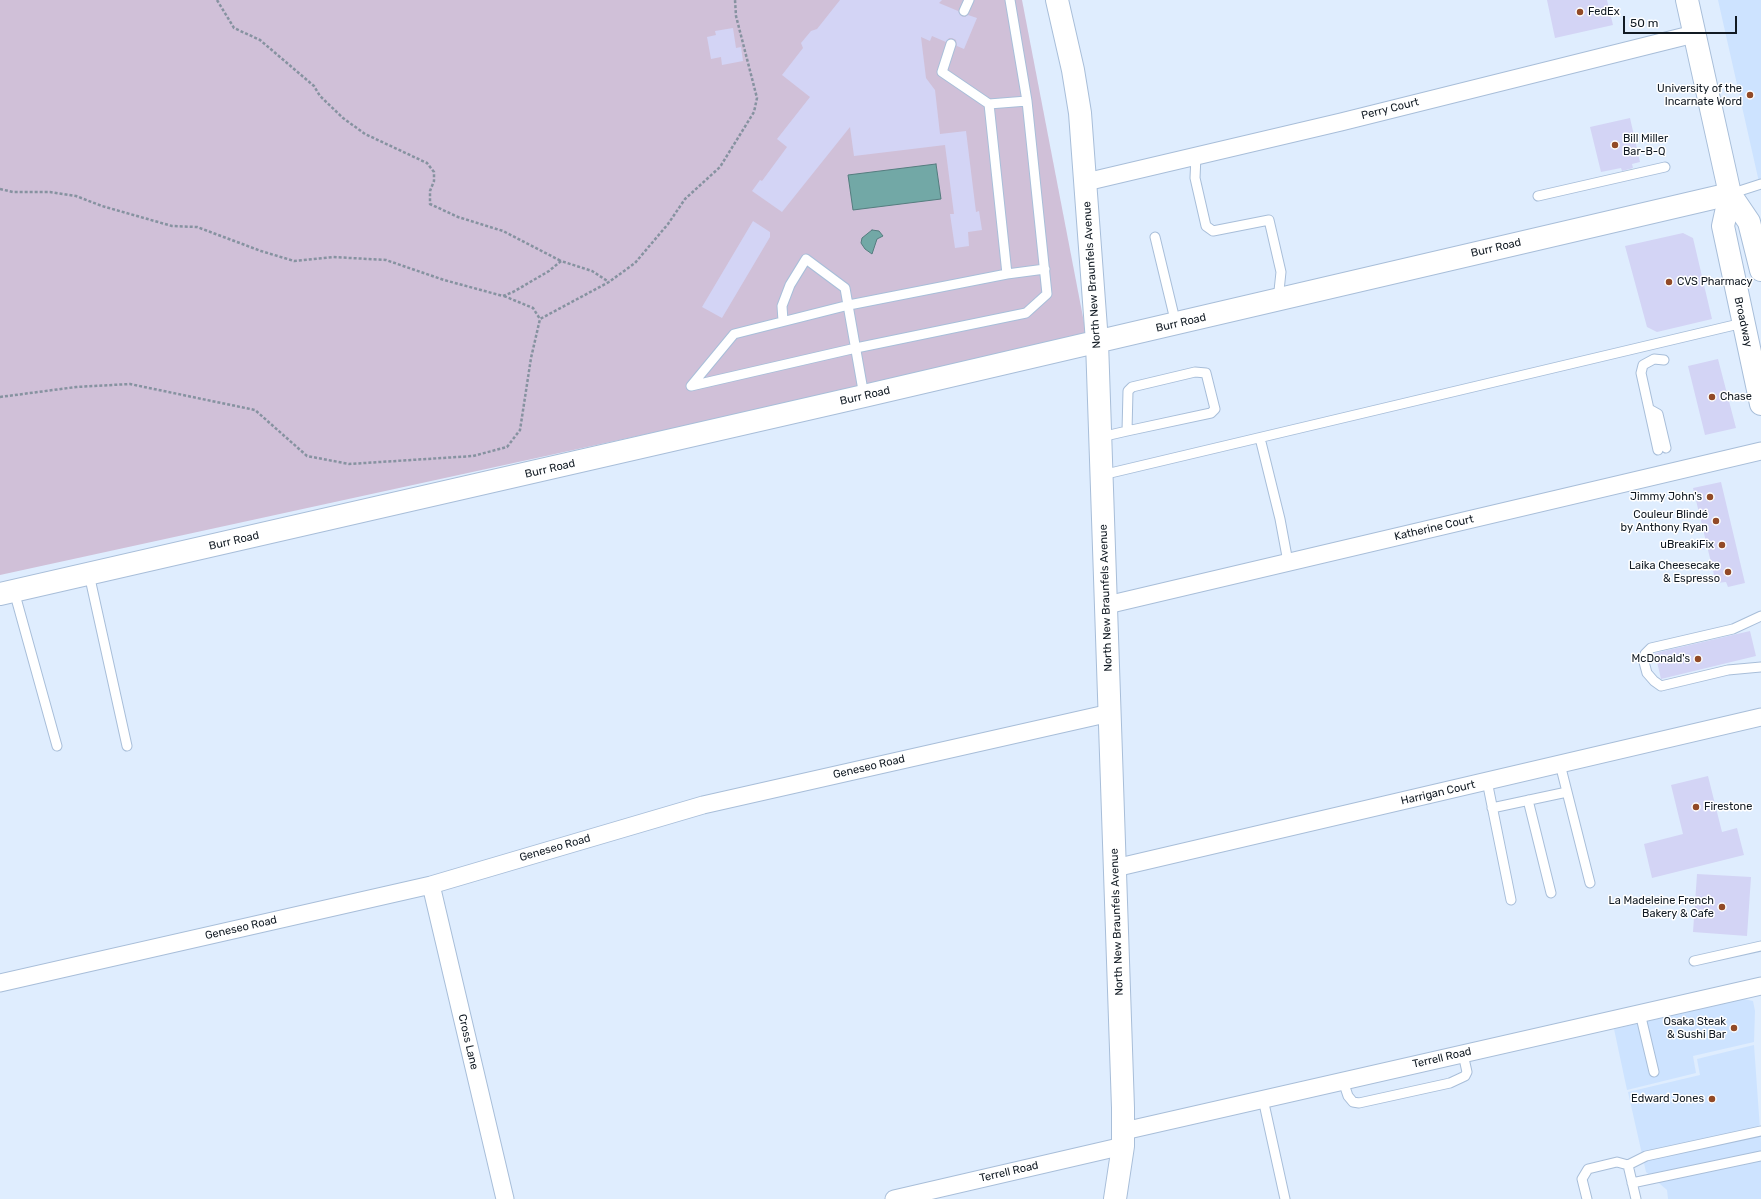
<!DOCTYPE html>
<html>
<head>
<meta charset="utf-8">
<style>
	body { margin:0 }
	#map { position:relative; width:1761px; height:1199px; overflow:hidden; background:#dfedfe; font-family:Rubik,sans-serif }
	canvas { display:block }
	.scale { position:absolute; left:1623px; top:16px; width:114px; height:18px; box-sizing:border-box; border:2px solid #111a23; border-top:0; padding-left:5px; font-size:12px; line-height:14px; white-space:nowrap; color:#111a23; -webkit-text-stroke:3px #fff; paint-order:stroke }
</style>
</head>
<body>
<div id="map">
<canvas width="1761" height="1199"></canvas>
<div class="scale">50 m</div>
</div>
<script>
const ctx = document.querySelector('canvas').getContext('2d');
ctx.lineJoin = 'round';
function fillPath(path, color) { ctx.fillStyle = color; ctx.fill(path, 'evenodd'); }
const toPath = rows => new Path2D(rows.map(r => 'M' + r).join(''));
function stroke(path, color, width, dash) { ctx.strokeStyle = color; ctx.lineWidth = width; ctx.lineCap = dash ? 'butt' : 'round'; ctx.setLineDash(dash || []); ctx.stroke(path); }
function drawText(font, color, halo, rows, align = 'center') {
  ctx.font = font + ' Rubik,sans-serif'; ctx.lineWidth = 3; ctx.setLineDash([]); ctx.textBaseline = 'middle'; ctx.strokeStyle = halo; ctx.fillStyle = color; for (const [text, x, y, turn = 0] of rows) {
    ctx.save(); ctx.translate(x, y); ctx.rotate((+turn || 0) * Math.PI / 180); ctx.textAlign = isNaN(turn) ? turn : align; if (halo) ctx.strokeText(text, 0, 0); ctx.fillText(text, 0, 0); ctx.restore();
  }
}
const built = toPath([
	[1718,0,1761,0,1761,191],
	[1744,999,1753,1001,1755,1011,1754,1042,1693,1056,1696,1073,1627,1090,1614,1029],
	[1754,1045,1761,1143,1761,1199,1668,1199,1667,1190,1646,1172,1628,1092,1700,1075,1697,1059]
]);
const green = toPath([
	[0,0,1022,0,1087,338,0,575]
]);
const water = toPath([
	[936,164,941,199,853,210,848,175,936,164],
	[872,230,879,231,883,236,877,239,872,254,865,249,861,243,862,238,872,230]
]);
const building = toPath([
	[840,0,942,0,939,3,958,11,961,16,965,17,968,15,977,18,964,49,957,46,956,40,952,38,949,38,946,42,932,36,930,41,921,37,926,78,935,90,940,134,966,131,976,212,979,211,982,230,968,232,969,246,955,248,950,214,954,214,945,145,854,156,850,127,782,212,752,191,760,180,762,181,787,147,777,139,810,97,782,75,803,48,801,43,811,31,817,29],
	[1547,0,1607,0,1613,25,1555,38],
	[733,28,736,48,741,47,743,61,722,65,721,57,711,59,707,37,716,35,715,31],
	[1630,118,1640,162,1632,164,1633,168,1622,171,1621,168,1601,172,1590,127],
	[753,221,770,232,770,237,722,318,702,307],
	[1683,233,1693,238,1712,319,1657,332,1647,327,1625,246],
	[1718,359,1736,428,1705,435,1688,366],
	[1721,482,1745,583,1728,587,1726,582,1716,583,1693,488],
	[1750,631,1756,656,1661,679,1655,653],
	[1708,776,1722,832,1737,828,1744,855,1652,878,1644,844,1683,834,1671,785],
	[1697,874,1751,877,1747,936,1693,932]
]);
const path = toPath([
	[217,0,234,28,260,40,314,86,320,96,343,118,365,134,427,163,434,172,434,181,430,191,430,204,458,217,503,231,561,261],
	[0,189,13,192,50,192,76,196,102,206,172,226,197,227,261,251,294,261,333,257,386,260,444,280,503,296,513,292,549,271,561,261,592,271,609,282],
	[504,296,533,308,540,319],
	[0,397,76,387,130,384,255,410,307,456,349,464,473,456,507,447,520,430,531,358,540,319,609,282,635,263,668,224,685,199,720,167,754,112,757,98,736,16,735,0]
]);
const service = toPath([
	[964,11,969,0],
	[951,44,942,72,989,104,1027,101],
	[989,104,1007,274,849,305,734,334,691,386,856,348,1026,313,1047,294,1027,101,1010,0],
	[1196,156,1195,178,1206,226,1213,231,1269,220,1281,272,1278,300],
	[1730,194,1761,184],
	[1538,196,1665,167],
	[1155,237,1176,324],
	[1007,274,1045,269],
	[783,321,782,306,790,285,806,259,845,288,864,396],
	[1649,409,1658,414,1666,448],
	[1101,437,1127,431,1211,413,1215,409,1206,373,1195,372,1132,387,1128,391,1127,431],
	[1260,438,1280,519,1288,562],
	[1658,450,1641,373,1643,365,1654,359,1664,360],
	[1102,475,1743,323],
	[89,574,127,746],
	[14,591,57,746],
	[1761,616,1733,629,1651,648,1645,654,1644,662,1647,673,1654,681,1661,686,1728,670,1761,667],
	[1560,764,1590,883],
	[1487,781,1511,900],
	[1528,800,1551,893],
	[1492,808,1567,792],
	[1694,961,1761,946],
	[1640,1013,1654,1072],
	[1343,1081,1348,1096,1353,1102,1359,1103,1450,1083,1465,1076,1467,1072,1463,1054],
	[1263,1099,1285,1199],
	[1628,1165,1646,1156,1761,1131],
	[1632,1183,1761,1156],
	[1587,1199,1582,1179,1588,1169,1617,1162,1628,1165,1636,1199]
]);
const minor = toPath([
	[1086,182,1341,122,1694,34],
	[1107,605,1761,451],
	[1115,868,1761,717],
	[431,885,505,1199],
	[0,983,431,885,703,805,1110,713],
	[1124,1131,1761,986],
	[894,1199,1123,1146]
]);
const tertiary = toPath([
	[1057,0,1073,70,1080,113,1097,342,1123,1108,1123,1146,1115,1199],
	[0,594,864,396,1730,194]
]);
const primary = toPath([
	[1687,0,1730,194,1749,222,1761,270],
	[1730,194,1723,226,1761,404]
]);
const markers = [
	[1580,12,4,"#924a27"],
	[1750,95,4,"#924a27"],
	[1615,145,4,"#924a27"],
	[1669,282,4,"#924a27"],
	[1712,397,4,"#924a27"],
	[1710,497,4,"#924a27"],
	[1716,521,4,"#924a27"],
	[1722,545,4,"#924a27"],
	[1728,572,4,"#924a27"],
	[1698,659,4,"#924a27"],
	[1696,807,4,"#924a27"],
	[1722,907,4,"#924a27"],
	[1734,1028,4,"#924a27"],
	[1712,1099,4,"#924a27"]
];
const poiNames = [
	["FedEx",1588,12,"left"],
	["University of the",1742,89],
	["Incarnate Word",1742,102],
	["Bill Miller",1623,139,"left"],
	["Bar-B-Q",1623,152,"left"],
	["CVS Pharmacy",1677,282,"left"],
	["Chase",1720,397,"left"],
	["Jimmy John's",1702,497],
	["Couleur Blindé",1708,515],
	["by Anthony Ryan",1708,528],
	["uBreakiFix",1714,545],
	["Laika Cheesecake",1720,566],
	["& Espresso",1720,579],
	["McDonald's",1690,659],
	["Firestone",1704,807,"left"],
	["La Madeleine French",1714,901],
	["Bakery & Cafe",1714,914],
	["Osaka Steak",1726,1022],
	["& Sushi Bar",1726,1035],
	["Edward Jones",1704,1099]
];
const streetNames = [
	["Perry Court",1390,109,-14],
	["Burr Road",1496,248,-13],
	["North New Braunfels Avenue",1092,275,-94],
	["Broadway",1743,322,78],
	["Burr Road",1181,323,-13],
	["Burr Road",865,396,-13],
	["Burr Road",550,469,-13],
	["Katherine Court",1434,528,-13],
	["Burr Road",234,541,-13],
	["North New Braunfels Avenue",1106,598,-92],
	["Geneseo Road",869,767,-13],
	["Harrigan Court",1438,793,-13],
	["Geneseo Road",555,848,-16],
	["North New Braunfels Avenue",1117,922,-92],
	["Geneseo Road",241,928,-13],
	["Cross Lane",468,1042,77],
	["Terrell Road",1442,1058,-13],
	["Terrell Road",1009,1172,-13]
];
fillPath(built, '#cde3ff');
fillPath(green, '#d0c0d8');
fillPath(water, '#72a8a6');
stroke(water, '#557d7f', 1);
fillPath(building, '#d3d4f5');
stroke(service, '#a8bed9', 11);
stroke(minor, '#a8bed9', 19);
stroke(tertiary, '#a8bed9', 24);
stroke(primary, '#a8bed9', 24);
stroke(path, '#8692a0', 2.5, [3, 2]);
stroke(service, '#fff', 9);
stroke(minor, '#fff', 17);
stroke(tertiary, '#fff', 22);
stroke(primary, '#fff', 22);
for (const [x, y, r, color] of markers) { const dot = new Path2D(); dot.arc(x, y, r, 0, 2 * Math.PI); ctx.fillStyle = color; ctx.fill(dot); stroke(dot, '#fff', 1.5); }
drawText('11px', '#111a23', '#fff', poiNames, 'right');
drawText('11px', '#111a23', '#fff', streetNames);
</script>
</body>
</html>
